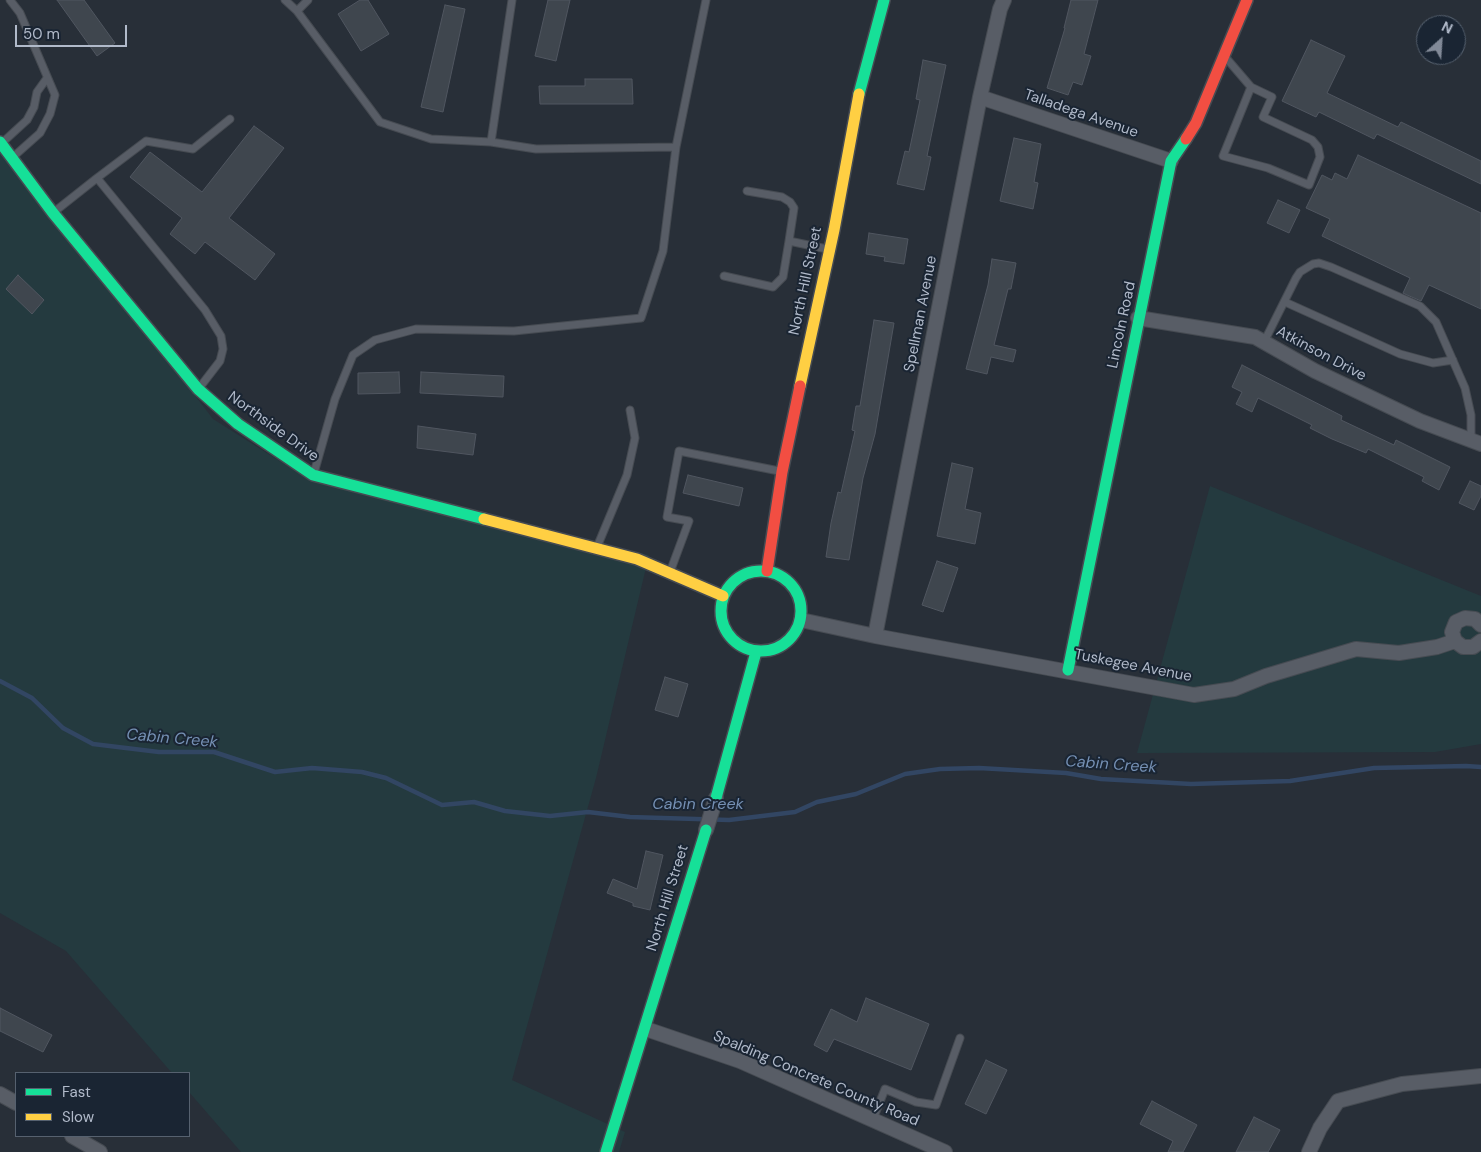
<!DOCTYPE html>
<html>
<head>
<meta charset="utf-8">
<style>
	body { margin:0 }
	#map { position:relative; width:1481px; height:1152px; overflow:hidden; background:#282f38; font-family:"DM Sans",sans-serif }
	canvas { display:block }
	.legend { position:absolute; left:15px; top:1072px; width:175px; height:65px; box-sizing:border-box; background:#1a2533; border:1px solid #56616f; margin:0; padding:6px 9px; list-style:none; font-size:15px; color:#b1baca }
	.legend li { display:flex; align-items:center; gap:10px; height:25px }
	.legend b { width:25px; border:1px solid #56616f }
	.north { position:absolute; left:1416px; top:15px; width:50px; height:50px; box-sizing:border-box; background:#1a2533; border:1px solid #56616f; border-radius:50%; rotate:26deg; font-size:14px; font-weight:700; line-height:20px; text-align:center; color:#b1baca }
	.north::after { content:''; display:block; margin:auto; width:18px; height:22px; background:#818997; clip-path:polygon(50% 0,100% 100%,50% 72%,0 100%) }
	.scale { position:absolute; left:15px; top:25px; width:112px; height:22px; box-sizing:border-box; border:2px solid #b1baca; border-top:0; padding-left:6px; font-size:15px; line-height:18px; white-space:nowrap; color:#b1baca; -webkit-text-stroke:4px #1a2533; paint-order:stroke }
</style>
</head>
<body>
<div id="map">
<canvas width="1481" height="1152"></canvas>
<ul class="legend">
<li><b style="height:6px;background:#16e098"></b>Fast</li>
<li><b style="height:6px;background:#ffcf43"></b>Slow</li>
</ul>
<div class="north">N</div>
<div class="scale">50 m</div>
</div>
<script>
const ctx = document.querySelector('canvas').getContext('2d');
ctx.lineJoin = 'round';
function fillPath(path, color) { ctx.fillStyle = color; ctx.fill(path, 'evenodd'); }
const toPath = rows => new Path2D(rows.map(r => 'M' + r).join(''));
function stroke(path, color, width, dash) { ctx.strokeStyle = color; ctx.lineWidth = width; ctx.lineCap = dash ? 'butt' : 'round'; ctx.setLineDash(dash || []); ctx.stroke(path); }
function drawText(font, color, halo, rows, align = 'center') {
  ctx.font = font + ' "DM Sans",sans-serif'; ctx.lineWidth = 4; ctx.setLineDash([]); ctx.textBaseline = 'middle'; ctx.strokeStyle = halo; ctx.fillStyle = color; for (const [text, x, y, turn = 0] of rows) {
    ctx.save(); ctx.translate(x, y); ctx.rotate((+turn || 0) * Math.PI / 180); ctx.textAlign = isNaN(turn) ? turn : align; if (halo) ctx.strokeText(text, 0, 0); ctx.fillText(text, 0, 0); ctx.restore();
  }
}
const green = toPath([
	[0,140,213,419,297,472,649,555,596,778,512,1080,625,1132,619,1152,241,1152,189,1092,189,1073,172,1073,66,951,0,913],
	[1210,486,1481,596,1481,744,1435,752,1137,753]
]);
const stream = toPath([
	[0,681,32,698,63,728,93,744,159,752,214,752,275,772,312,768,362,772,386,778,442,805,474,802,505,811,550,816,588,812,630,817,729,820,795,812,817,802,856,794,905,774,940,769,979,768,1066,773,1101,779,1191,784,1290,781,1374,768,1466,766,1481,767]
]);
const building = toPath([
	[57,0,84,0,115,43,97,56,57,0],
	[360,0,368,0,389,34,361,51,338,14,360,0],
	[548,0,570,0,556,61,535,56,548,0],
	[1071,0,1098,0,1084,54,1091,56,1082,85,1073,82,1068,95,1047,88,1065,28,1064,28,1071,0],
	[445,5,465,9,443,112,421,107,445,5],
	[1311,40,1345,56,1327,93,1398,127,1401,122,1481,161,1481,184,1377,134,1374,139,1319,112,1316,117,1282,101,1311,40],
	[923,60,946,65,927,156,931,157,924,190,897,184,905,151,909,152,920,100,916,99,923,60],
	[585,79,632,79,633,104,540,104,539,86,585,86,585,79],
	[254,126,284,148,229,218,275,254,255,280,205,242,195,254,170,234,182,218,130,177,150,152,202,192,254,126],
	[1014,138,1041,144,1034,182,1038,183,1033,209,1000,201,1014,138],
	[1358,155,1481,213,1481,309,1429,285,1421,301,1407,295,1403,293,1410,278,1322,236,1330,219,1306,208,1322,175,1332,180,1335,173,1347,179,1358,155],
	[1278,200,1300,210,1289,233,1267,223,1278,200],
	[869,233,908,239,904,264,884,261,885,257,866,254,869,233],
	[992,259,1016,263,1011,289,1008,289,994,345,1016,350,1013,362,991,357,987,374,966,369,988,285,992,259],
	[18,275,44,300,32,314,6,289,18,275],
	[874,320,894,323,875,434,863,478,849,560,826,557,831,523,838,492,841,493,855,431,852,430,856,406,860,406,874,320],
	[1242,365,1342,416,1341,420,1394,445,1396,440,1450,467,1439,490,1422,481,1424,477,1368,449,1366,453,1332,439,1310,428,1312,425,1258,398,1252,412,1236,404,1242,392,1232,387,1242,365],
	[399,372,400,393,358,394,358,373,399,372],
	[421,372,504,376,503,397,420,393,421,372],
	[418,426,476,434,473,455,417,448,418,426],
	[952,463,973,468,965,509,981,513,975,544,937,536,952,463],
	[688,475,743,488,739,506,683,493,688,475],
	[1470,481,1481,486,1481,496,1474,510,1459,503,1470,481],
	[937,561,958,568,943,612,922,605,937,561],
	[665,677,688,684,678,717,655,710,665,677],
	[646,851,663,855,650,910,633,906,633,903,607,893,613,879,637,889,646,851],
	[866,998,929,1024,911,1070,834,1039,827,1052,814,1045,831,1009,857,1022,866,998],
	[0,1008,52,1035,43,1052,0,1031,0,1008],
	[986,1060,1007,1070,986,1114,965,1104,986,1060],
	[1152,1101,1197,1125,1183,1152,1168,1152,1173,1141,1140,1124,1152,1101],
	[1254,1117,1280,1130,1268,1152,1236,1152,1254,1117]
]);
const lane = toPath([
	[10,0,20,13,55,95,50,114,40,133,13,157],
	[285,0,297,11],
	[308,0,297,11,380,122,431,139,491,142,536,149,676,147],
	[1227,59,1251,87,1272,97,1263,117,1312,140,1318,147,1320,157,1309,185,1268,168,1223,156,1251,87],
	[3,142,27,120,34,107,37,92,47,78],
	[491,142,512,0],
	[747,191,782,197,790,202,794,208,789,241],
	[54,212,97,178],
	[724,276,773,287,783,277,789,241,827,249],
	[1285,302,1400,354,1433,363,1453,360],
	[1264,342,1296,278,1300,272,1313,264,1319,263,1331,267,1420,306,1436,322,1465,388,1471,415,1471,440],
	[200,387,220,361,223,349,221,336,205,310,97,178,146,141,193,149,230,119],
	[314,473,335,399,353,355,375,340,416,329,514,331,641,318,663,251,676,147,706,0],
	[597,547,627,475,635,438,630,410],
	[670,572,689,521,667,517,679,451,779,471],
	[873,1119,885,1089,916,1102,936,1105,960,1038]
]);
const street = toPath([
	[980,97,1171,161],
	[1138,318,1255,337,1315,371,1420,421,1481,444],
	[801,620,875,636,1194,695,1234,689,1266,676,1356,649,1399,653,1437,647,1455,641],
	[1481,625,1475,619,1465,618,1456,622,1452,632,1455,641,1463,647,1473,647,1481,641],
	[875,636,980,97,1000,9,1004,0],
	[706,830,716,798],
	[646,1029,740,1061,945,1152],
	[0,1094,16,1103],
	[72,1136,100,1152],
	[1309,1152,1320,1128,1338,1101,1402,1084,1481,1076]
]);
const fast = toPath([
	[859,94,884,0],
	[0,142,53,213,198,389,238,424,313,475,484,519],
	'721 611a40 40 0 1 1 80 0a40 40 0 1 1-80 0Z',
	[1068,670,1171,161,1186,139],
	[716,798,756,652],
	[606,1152,706,830]
]);
const slow = toPath([
	[800,386,834,230,859,94],
	[484,519,637,559,723,596]
]);
const jam = toPath([
	[1186,139,1196,123,1247,0],
	[767,571,782,472,800,386]
]);
const streetNames = [
	["Talladega Avenue",1081,114,19],
	["North Hill Street",806,281,-78],
	["Spellman Avenue",921,314,-79],
	["Lincoln Road",1122,325,-78],
	["Atkinson Drive",1321,354,28],
	["Northside Drive",273,427,36],
	["Tuskegee Avenue",1133,666,11],
	["North Hill Street",668,898,-73],
	["Spalding Concrete County Road",816,1079,23]
];
const waterNames = [
	["Cabin Creek",172,739,5],
	["Cabin Creek",1111,765,4],
	["Cabin Creek",698,805]
];
fillPath(green, '#243a3f');
stroke(stream, '#324663', 4.5);
fillPath(building, '#3f464e');
stroke(building, '#505660', 1);
stroke(lane, '#464b52', 9);
stroke(street, '#464b52', 16);
stroke(fast, '#464b52', 14);
stroke(slow, '#464b52', 14);
stroke(jam, '#464b52', 14);
stroke(lane, '#585d66', 7);
stroke(street, '#585d66', 14);
stroke(fast, '#16e098', 11);
stroke(slow, '#ffcf43', 11);
stroke(jam, '#f24e42', 11);
drawText('15px', '#b1baca', '#1a2533', streetNames);
drawText('italic 16px', '#7590b4', '#1a2533', waterNames);
</script>
</body>
</html>
